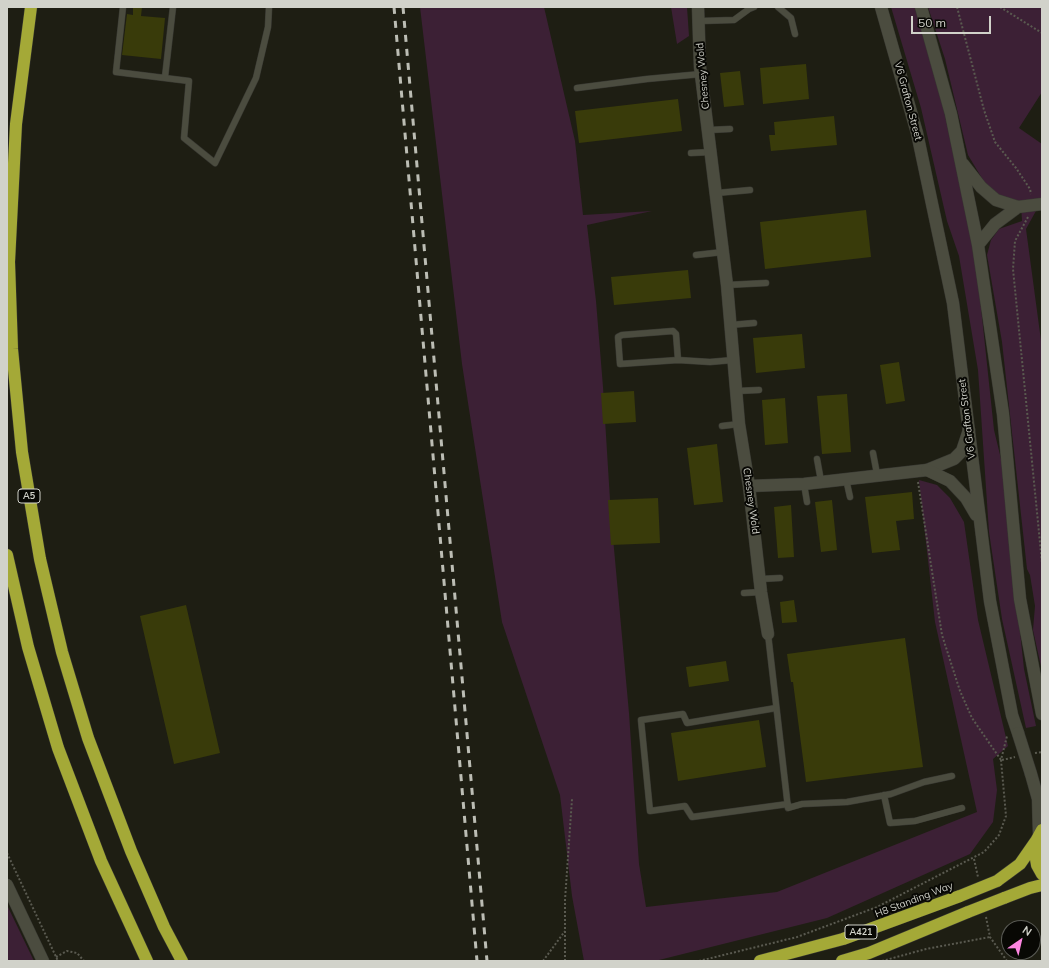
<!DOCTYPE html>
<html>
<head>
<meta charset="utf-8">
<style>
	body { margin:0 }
	#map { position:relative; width:1049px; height:968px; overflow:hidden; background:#1e1e13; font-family:Mulish,sans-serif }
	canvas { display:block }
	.frame { position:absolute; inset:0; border:8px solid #d1d2ca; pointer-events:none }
	.north { position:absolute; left:1001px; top:920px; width:40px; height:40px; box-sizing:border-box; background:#080804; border:1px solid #585953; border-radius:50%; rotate:34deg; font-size:11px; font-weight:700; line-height:16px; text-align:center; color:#d1d2ca }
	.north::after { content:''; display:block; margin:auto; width:14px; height:18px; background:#fd86e1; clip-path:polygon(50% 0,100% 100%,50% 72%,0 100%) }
	.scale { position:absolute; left:911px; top:16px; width:80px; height:18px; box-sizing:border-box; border:2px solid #d1d2ca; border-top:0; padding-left:5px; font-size:12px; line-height:14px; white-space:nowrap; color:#d1d2ca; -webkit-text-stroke:3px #080804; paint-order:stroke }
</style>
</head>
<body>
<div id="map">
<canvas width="1049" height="968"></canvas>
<div class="frame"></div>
<div class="north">N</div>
<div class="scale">50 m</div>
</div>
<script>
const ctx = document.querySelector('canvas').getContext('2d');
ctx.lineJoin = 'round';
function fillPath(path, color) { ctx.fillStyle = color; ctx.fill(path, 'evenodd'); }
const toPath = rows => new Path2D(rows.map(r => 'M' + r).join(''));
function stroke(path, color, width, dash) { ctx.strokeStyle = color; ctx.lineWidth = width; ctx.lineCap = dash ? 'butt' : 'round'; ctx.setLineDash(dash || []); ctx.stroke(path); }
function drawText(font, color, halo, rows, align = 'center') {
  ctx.font = font + ' Mulish,sans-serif'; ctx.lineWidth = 4; ctx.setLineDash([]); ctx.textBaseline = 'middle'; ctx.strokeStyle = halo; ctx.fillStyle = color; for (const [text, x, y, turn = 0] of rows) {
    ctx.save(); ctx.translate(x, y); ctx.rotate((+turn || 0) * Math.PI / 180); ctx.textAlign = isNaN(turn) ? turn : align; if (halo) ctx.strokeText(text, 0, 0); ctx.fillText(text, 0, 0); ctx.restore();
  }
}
const green = toPath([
	[420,7,544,7,575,141,583,215,652,211,587,225,596,301,603,387,611,516,629,713,639,864,646,907,777,892,977,812,935,622,919,480,937,485,950,498,964,522,978,620,1008,746,993,759,997,790,993,822,970,854,827,918,655,961,584,961,572,896,560,795,502,622,462,364],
	[671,7,687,7,689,36,677,44],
	[891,7,915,7,941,97,965,208,977,270,994,430,1002,463,1024,669,1036,726,1026,728,1002,619,989,532,978,370,959,256,947,221,921,108],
	[928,7,1042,7,1042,92,1019,128,1042,144,1042,200,1026,229,1042,348,1042,671,1033,630,1035,606,1030,575,1027,569,1002,342,987,255,991,240,999,229,1022,221,1021,204,997,197,986,185,968,155,945,59],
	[7,905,34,961,7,961]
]);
const building = toPath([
	[133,7,142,7,141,16,165,18,161,59,122,55,127,14,133,15],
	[806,64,809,99,763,104,760,68],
	[740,71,744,105,724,107,720,73],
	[678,99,682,131,579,143,575,111],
	[834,116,837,145,771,151,769,135,775,135,774,122],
	[866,210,871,257,765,269,760,222],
	[688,270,691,298,614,305,611,277],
	[802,334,805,368,756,373,753,338],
	[899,362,905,401,886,404,880,365],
	[634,391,636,422,603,424,601,393],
	[847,394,851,452,822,454,817,396],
	[785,398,788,443,765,445,762,400],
	[717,444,723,502,694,505,687,448],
	[912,492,914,519,896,521,900,550,872,553,865,497],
	[658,498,660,543,611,545,608,500],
	[832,500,837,550,821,552,815,502],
	[791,505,794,557,778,558,774,507],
	[794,600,797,622,782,623,780,602],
	[186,605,220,753,174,764,140,616],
	[905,638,923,767,806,782,793,682,791,682,787,654],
	[726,661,729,681,689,687,686,667],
	[759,720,766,767,678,781,671,733]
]);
const path = toPath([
	[957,7,984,110,995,142,1016,168,1030,189,1031,194],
	[1000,7,1042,33],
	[1028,217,1015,241,1013,269,1042,563],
	[918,482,942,635,960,691,972,718,1001,760],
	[1035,753,1042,752],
	[1002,760,1015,757],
	[7,853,58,961],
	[974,859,978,877],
	[986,917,990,937,1007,961],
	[56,957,67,951,77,953,84,961],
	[543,961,565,931],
	[565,961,565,900,572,799],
	[699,961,797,937,877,907,984,852,999,835,1006,816,1001,760,1007,736],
	[882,961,926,949,990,937]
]);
const lane = toPath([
	[123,7,116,72,189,81,184,138,215,163,256,78,268,27,269,7],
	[778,7,791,18,795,34],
	[700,21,734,20,749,9,754,7],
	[165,77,173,7],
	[577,88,647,79,701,74],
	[709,130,730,129],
	[691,153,711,152],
	[717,193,750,190],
	[696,255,723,252],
	[727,285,766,283],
	[730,325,754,323],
	[678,360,676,334,673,331,622,335,618,337,620,364,678,360,710,362,733,360],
	[737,391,759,390],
	[722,426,739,424],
	[873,453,877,474],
	[817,459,821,481],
	[846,479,850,497],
	[804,484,807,502],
	[761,579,780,578],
	[744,593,761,592],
	[768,634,788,808,802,804,847,802,891,794,924,782,952,776],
	[776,708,687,723,683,714,641,720,650,811,685,806,692,817,788,804],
	[884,795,890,823,915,821,962,808]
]);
const street = toPath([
	[698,7,700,67,727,285,739,424,749,486,761,592,768,634],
	[749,486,804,484,927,470,954,459,962,451,969,430]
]);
const secondary = toPath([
	[881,7,917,133,953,303,990,601,1012,715,1018,733],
	[921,7,951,114,978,245,1003,414,1020,599,1042,714],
	[963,164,981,187,996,200,1018,207,1042,204],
	[978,245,995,224,1018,207],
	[927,470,950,481,966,498,976,515],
	[1031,774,1038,799,1039,834],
	[7,885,43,961]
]);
const highway = toPath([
	[31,7,16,124,9,262,12,349,22,452,40,559,62,652,88,738,131,851,164,927,182,961],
	[7,555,28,647,58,748,101,861,147,961],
	[1042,830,1036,841,1035,853,1037,865,1042,874],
	[997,881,1020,864,1036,841],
	[1004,898,1030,888,1042,885],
	[760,961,843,939,960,896],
	[842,961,869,953,968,912]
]);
const rail = toPath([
	[394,7,477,961],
	[403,7,487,961]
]);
const secondaryBridge = toPath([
	[1018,733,1031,774]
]);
const highwayBridge = toPath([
	[960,896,997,881],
	[968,912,1004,898]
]);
const shields = [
	[29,496,22],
	[861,932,32]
];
const shieldNames = [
	["A5",29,496],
	["A421",861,932]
];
const streetNames = [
	["Chesney Wold",703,76,-95],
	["V6 Grafton Street",908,101,75],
	["V6 Grafton Street",967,419,-97],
	["Chesney Wold",751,501,82],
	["H8 Standing Way",914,900,-21]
];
fillPath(green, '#3c2035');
fillPath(building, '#393b0a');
stroke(lane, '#383832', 7);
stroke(street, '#383832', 13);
stroke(secondary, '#383832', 13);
stroke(highway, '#383832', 13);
stroke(path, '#5a5a50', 2, [2, 2]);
stroke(lane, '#4b4c3f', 6);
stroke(street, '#4b4c3f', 12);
stroke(secondary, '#4b4c3f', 12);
stroke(highway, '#a4a937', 12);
stroke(rail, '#bcbdb4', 3, [7, 7]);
stroke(secondaryBridge, '#383832', 13, []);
stroke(highwayBridge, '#383832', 13, []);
stroke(secondaryBridge, '#4b4c3f', 12);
stroke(highwayBridge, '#a4a937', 12);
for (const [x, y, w] of shields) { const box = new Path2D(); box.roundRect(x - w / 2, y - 7, w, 14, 3); ctx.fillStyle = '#080804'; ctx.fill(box); stroke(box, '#d1d2ca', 1); }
drawText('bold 9px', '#d1d2ca', null, shieldNames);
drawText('10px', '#d1d2ca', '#080804', streetNames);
</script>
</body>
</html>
